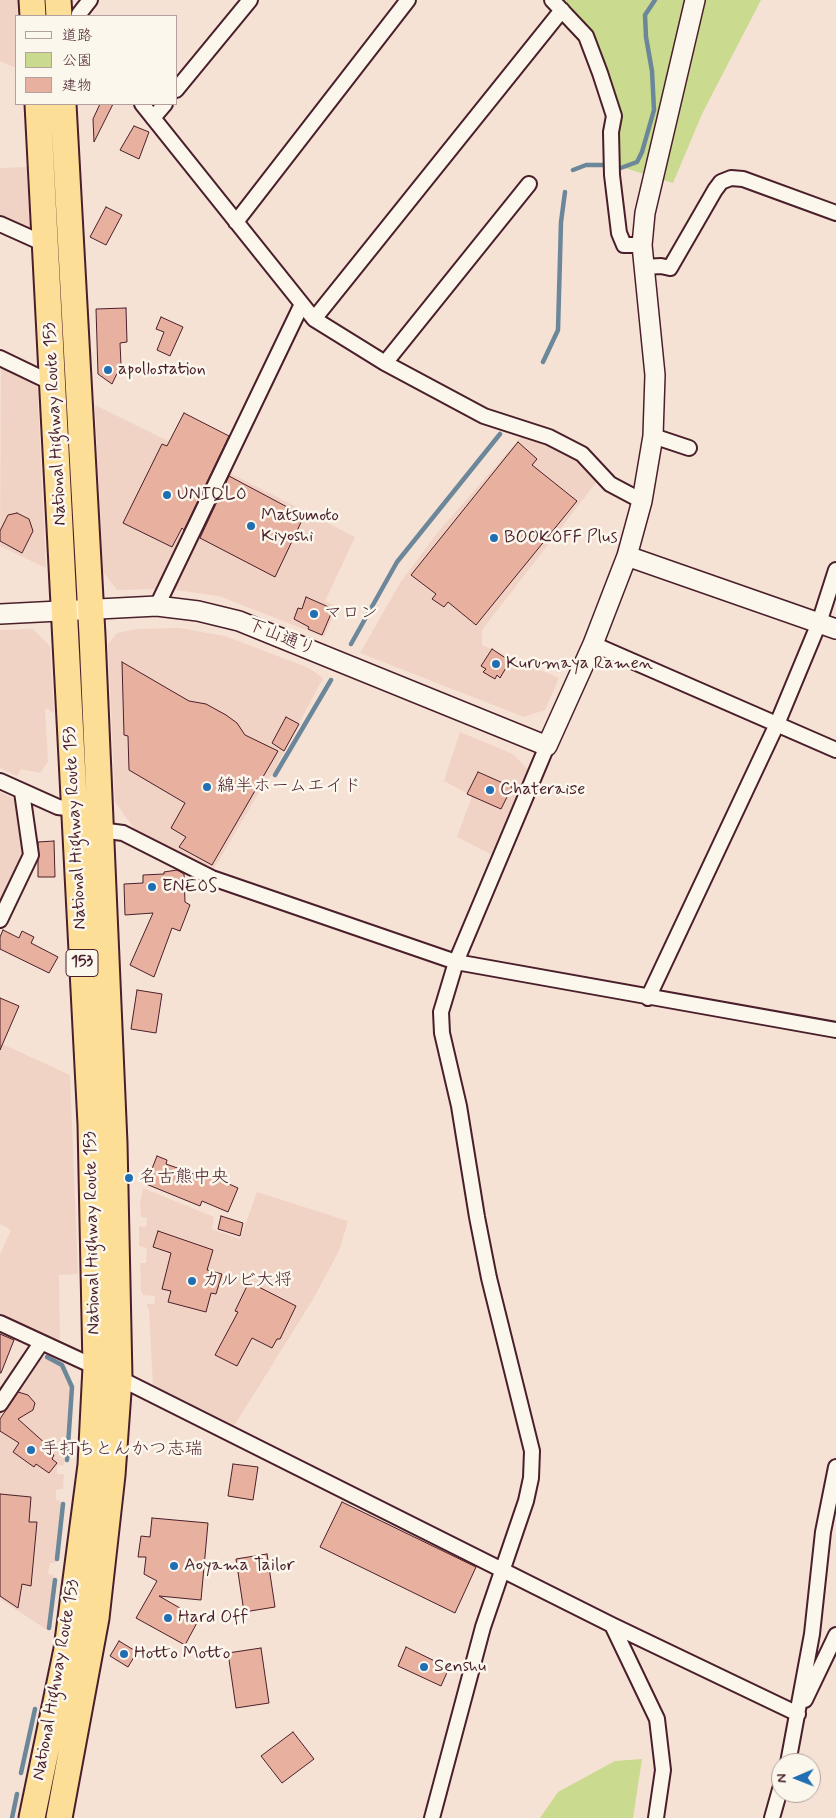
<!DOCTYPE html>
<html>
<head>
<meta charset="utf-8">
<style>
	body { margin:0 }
	#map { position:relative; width:836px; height:1818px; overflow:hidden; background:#f5e2d5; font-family:Mynerve,"Klee One",sans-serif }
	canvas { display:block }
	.legend { position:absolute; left:15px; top:15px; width:162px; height:90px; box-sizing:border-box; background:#fbf7ec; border:1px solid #b4a19f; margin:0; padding:6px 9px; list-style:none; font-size:15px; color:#4a1f2b }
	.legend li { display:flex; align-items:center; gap:10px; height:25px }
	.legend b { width:25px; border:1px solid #b4a19f }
	.north { position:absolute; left:771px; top:1753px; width:50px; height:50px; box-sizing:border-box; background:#fbf7ec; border:1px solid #b4a19f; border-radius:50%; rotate:269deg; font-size:14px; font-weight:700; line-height:20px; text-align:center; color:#4a1f2b }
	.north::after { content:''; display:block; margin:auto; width:18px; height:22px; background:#1f6fb2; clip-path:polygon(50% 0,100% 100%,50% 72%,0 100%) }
</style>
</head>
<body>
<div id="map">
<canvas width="836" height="1818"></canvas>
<ul class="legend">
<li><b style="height:6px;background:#fbf7ec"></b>道路</li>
<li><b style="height:14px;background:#cada8e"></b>公園</li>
<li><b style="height:14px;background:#e8b19f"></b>建物</li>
</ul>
<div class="north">N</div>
</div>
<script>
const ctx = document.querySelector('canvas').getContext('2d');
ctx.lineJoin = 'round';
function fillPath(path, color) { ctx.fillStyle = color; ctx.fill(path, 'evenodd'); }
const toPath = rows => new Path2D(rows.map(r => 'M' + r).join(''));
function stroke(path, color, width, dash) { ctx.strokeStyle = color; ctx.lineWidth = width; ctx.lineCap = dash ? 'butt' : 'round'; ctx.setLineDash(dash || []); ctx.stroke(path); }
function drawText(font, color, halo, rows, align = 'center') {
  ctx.font = font + ' Mynerve,"Klee One",sans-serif'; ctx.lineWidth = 5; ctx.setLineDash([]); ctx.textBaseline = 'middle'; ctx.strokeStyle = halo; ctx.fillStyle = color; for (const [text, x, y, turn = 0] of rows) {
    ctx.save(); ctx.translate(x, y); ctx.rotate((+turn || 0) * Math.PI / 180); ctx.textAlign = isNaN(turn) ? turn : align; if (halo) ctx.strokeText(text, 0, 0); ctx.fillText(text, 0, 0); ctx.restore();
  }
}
const built = toPath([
	[0,0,18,0,16,68,0,61],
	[27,167,30,231,0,216,0,168],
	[1,364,37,382,46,568,0,546],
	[95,405,217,465,158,589,117,590,103,572],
	[522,436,546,440,579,459,598,480,482,630,482,645,559,678,545,710,524,717,360,653,400,583,438,532],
	[226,471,355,537,325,601,337,607,324,637,219,596,169,589],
	[179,628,225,636,309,668,323,678,273,773,264,784,212,872,138,834,115,802,108,644,117,633,138,629],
	[33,629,50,646,54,713,45,708,48,762,40,773,21,769,17,776,0,768,0,630],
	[460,732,513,754,527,769,514,816,496,857,457,837,472,796,444,781],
	[0,792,18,801,25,857,0,910],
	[0,1043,70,1075,78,1274,59,1275,60,1339,51,1342,0,1316,0,1254,11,1230,0,1224],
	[143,1188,214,1217,212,1229,240,1239,257,1192,348,1221,339,1251,312,1301,234,1426,153,1387,149,1310,146,1304,154,1304,155,1296,143,1295,141,1290,140,1263,146,1263,147,1248,139,1246,139,1226,146,1227,147,1218,141,1217,140,1204],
	[41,1356,61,1366,70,1387,64,1465,57,1466,57,1474,64,1474,63,1489,56,1490,56,1500,61,1501,55,1563,50,1563,48,1574,54,1575,47,1630,0,1599,0,1412,38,1357]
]);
const green = toPath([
	[552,0,761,0,702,114,673,183,612,164,611,132,586,36],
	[642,1759,633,1818,540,1818,558,1792,615,1761]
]);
const stream = toPath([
	[618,169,637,162,642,152,654,110,652,71,646,37,645,15,655,0],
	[573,170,586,165,604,165],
	[543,362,558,330,561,222,565,192],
	[351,644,397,562,500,434],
	[275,775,331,680],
	[47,1357,62,1365,72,1387,67,1460],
	[57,1559,63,1504],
	[49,1628,55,1580],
	[21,1773,35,1709],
	[12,1818,17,1794]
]);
const building = toPath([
	[100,104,113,104,94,142,93,119,100,104],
	[134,126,149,132,139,159,120,150,134,126],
	[106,207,122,215,106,245,90,237,106,207],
	[126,308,127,342,120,343,121,365,112,384,98,374,96,309,126,308],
	[161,317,183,327,170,356,157,350,164,332,156,329,161,317],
	[184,413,229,436,184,530,182,528,172,547,123,523,162,444,167,446,184,413],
	[518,442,537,459,532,465,577,501,476,625,448,602,444,607,432,599,436,594,411,575,518,442],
	[229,476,304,516,275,577,200,538,229,476],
	[17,513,29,519,33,531,22,553,0,541,0,531,8,515,17,513],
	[306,597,333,609,322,635,308,629,309,627,294,619,298,608,302,609,306,597],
	[492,649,510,661,500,678,497,675,495,679,483,672,486,669,481,666,492,649],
	[122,662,189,701,206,704,226,715,237,723,245,735,278,751,212,865,179,847,186,837,171,828,185,803,129,770,128,736,124,735,122,662],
	[286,717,299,724,284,751,272,743,286,717],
	[478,772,512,787,501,809,467,794,478,772],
	[54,841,55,877,38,877,38,842,54,841],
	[177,870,184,874,185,902,190,905,180,931,172,928,154,977,130,965,153,913,125,915,124,884,143,883,143,875,164,874,164,872,177,870],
	[3,930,19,938,22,931,34,937,31,943,58,957,49,973,0,949,0,937,3,930],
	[137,990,162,994,156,1033,131,1029,137,990],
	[0,998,19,1006,0,1050,0,998],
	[157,1156,167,1160,166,1164,200,1176,202,1172,238,1188,228,1212,202,1201,200,1206,146,1184,157,1156],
	[221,1216,243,1223,240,1236,218,1229,221,1216],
	[158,1231,213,1250,207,1270,222,1274,216,1294,211,1293,206,1312,168,1302,171,1291,162,1289,171,1253,153,1247,158,1231],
	[249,1282,296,1306,280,1339,277,1339,272,1348,252,1338,237,1366,215,1355,238,1312,235,1311,249,1282],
	[0,1334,14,1340,1,1373,0,1373,0,1334],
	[18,1392,28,1395,35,1403,33,1410,18,1419,47,1445,45,1448,54,1455,52,1459,57,1463,49,1473,36,1464,34,1467,13,1452,19,1443,0,1431,0,1419,18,1392],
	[233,1464,258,1467,253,1500,228,1496,233,1464],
	[0,1494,31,1497,29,1522,37,1522,31,1586,22,1584,18,1608,0,1596,0,1494],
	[342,1502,476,1567,455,1613,320,1547,342,1502],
	[152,1518,208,1523,201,1600,159,1596,199,1619,185,1645,136,1618,157,1581,144,1574,146,1557,138,1557,141,1536,150,1537,152,1518],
	[267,1554,275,1607,244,1612,236,1559,267,1554],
	[119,1641,137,1652,128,1667,110,1656,119,1641],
	[406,1647,449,1668,441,1686,398,1666,406,1647],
	[261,1648,269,1703,236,1708,228,1653,261,1648],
	[293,1732,314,1759,282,1783,261,1756,293,1732]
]);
const street = toPath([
	[552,0,586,36,600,73,614,116,611,132,612,175,619,233,624,245,642,245],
	[79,14,90,0],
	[176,90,250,0],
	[142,104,314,319,385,363,484,416,549,437,582,454,610,484,642,501],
	[153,118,165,104],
	[236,222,408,0],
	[0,224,47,245],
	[644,267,661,266,670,268,715,190,721,182,731,178,743,179,836,213],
	[314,319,562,10],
	[0,358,54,384],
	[385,363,529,184],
	[653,436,689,448],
	[157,606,302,304],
	[593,644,836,750],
	[0,781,58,807,74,809],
	[100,830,123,833,212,878,456,962,836,1030],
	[0,920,31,855,22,792],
	[648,998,777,724,819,623,836,570],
	[0,1323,119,1378,612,1625,798,1714],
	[0,1404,41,1343],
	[612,1625,657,1719,663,1770,656,1818],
	[805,1700,836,1635],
	[788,1763,812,1634,823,1532,836,1467],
	[432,1818,483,1627,526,1501,531,1478,532,1451,489,1278,477,1217,459,1106,442,1033,441,1012,456,962,547,746],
	[772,1818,781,1786]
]);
const secondary = toPath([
	[627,556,836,629],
	[0,614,157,606,198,611,239,621,547,746,593,644,627,556,642,501,653,436,655,375,642,245,645,213,695,0]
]);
const highway = toPath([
	[32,0,33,16],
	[58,0,59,16],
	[32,1818,67,1649,91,1465,96,1367,91,1124,38,104],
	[59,1818,96,1618,112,1475,119,1378,114,1143,92,635,63,104]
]);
const markers = [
	[108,370,5,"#1f6fb2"],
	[167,495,5,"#1f6fb2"],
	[251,526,5,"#1f6fb2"],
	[494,538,5,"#1f6fb2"],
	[314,614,5,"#1f6fb2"],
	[496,664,5,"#1f6fb2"],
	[207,787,5,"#1f6fb2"],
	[490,790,5,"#1f6fb2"],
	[152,887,5,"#1f6fb2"],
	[129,1178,5,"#1f6fb2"],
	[192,1281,5,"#1f6fb2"],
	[31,1450,5,"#1f6fb2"],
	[174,1566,5,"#1f6fb2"],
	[168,1618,5,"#1f6fb2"],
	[124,1654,5,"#1f6fb2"],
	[424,1667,5,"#1f6fb2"]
];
const shields = [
	[82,963,32]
];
const shieldNames = [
	["153",82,963]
];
const poiNames = [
	["apollostation",118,370],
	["UNIQLO",177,495],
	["Matsumoto",261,516],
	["Kiyoshi",261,537],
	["BOOKOFF Plus",504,538],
	["マロン",324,614],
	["Kurumaya Ramen",506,664],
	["綿半ホームエイド",217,787],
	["Chateraise",500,790],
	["ENEOS",162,887],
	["名古熊中央",139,1178],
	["カルビ大将",202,1281],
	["手打ちとんかつ志瑞",41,1450],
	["Aoyama Tailor",184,1566],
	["Hard Off",178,1618],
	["Hotto Motto",134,1654],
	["Senshu",434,1667]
];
const streetNames = [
	["National Highway Route 153",56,424,-93],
	["下山通り",281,638,22],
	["National Highway Route 153",76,828,-93],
	["National Highway Route 153",93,1233,-91],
	["National Highway Route 153",57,1680,-80]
];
fillPath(built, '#f1d3c5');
fillPath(green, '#cada8e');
stroke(stream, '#6c8799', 4.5);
fillPath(building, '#e8b19f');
stroke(building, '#4a1f2b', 1);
stroke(street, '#4a1f2b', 18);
stroke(secondary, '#4a1f2b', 22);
stroke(highway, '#4a1f2b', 29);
stroke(street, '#fbf7ec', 14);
stroke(secondary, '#fbf7ec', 19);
stroke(highway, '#fdde96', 25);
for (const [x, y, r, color] of markers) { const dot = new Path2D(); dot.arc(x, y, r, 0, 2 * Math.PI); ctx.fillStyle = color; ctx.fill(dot); stroke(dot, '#fbf7ec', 2); }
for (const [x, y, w] of shields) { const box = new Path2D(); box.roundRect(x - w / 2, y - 13.5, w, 27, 4); ctx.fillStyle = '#fbf7ec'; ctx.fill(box); stroke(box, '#4a1f2b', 1); }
drawText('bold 16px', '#4a1f2b', null, shieldNames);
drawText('18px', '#4a1f2b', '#fbf7ec', poiNames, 'left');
drawText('18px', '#4a1f2b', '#fbf7ec', streetNames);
</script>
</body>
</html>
